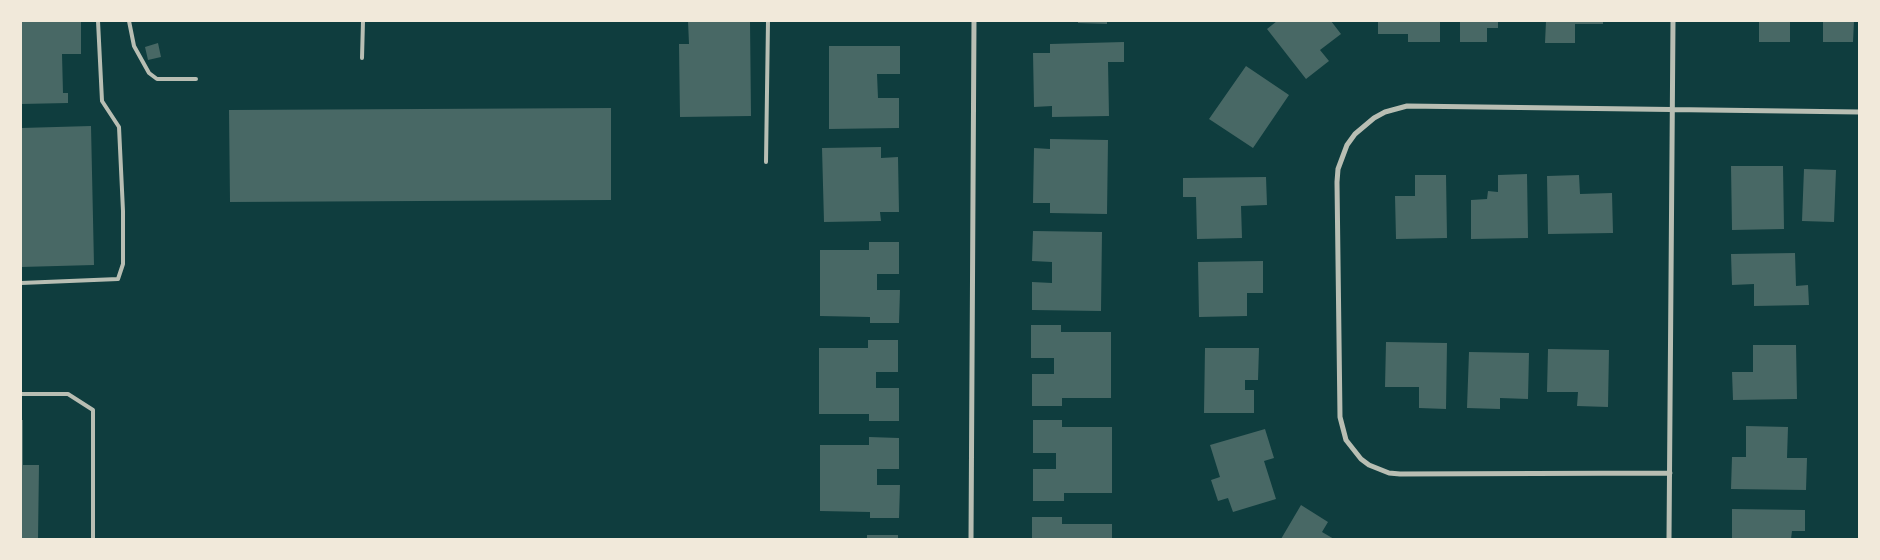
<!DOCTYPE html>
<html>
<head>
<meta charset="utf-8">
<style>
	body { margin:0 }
	#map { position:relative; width:1880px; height:560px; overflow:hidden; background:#0f3d3e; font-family:"Nunito Sans",sans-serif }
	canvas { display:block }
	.frame { position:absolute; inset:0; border:22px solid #f1e9da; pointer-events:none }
</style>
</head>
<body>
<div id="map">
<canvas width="1880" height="560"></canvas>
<div class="frame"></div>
</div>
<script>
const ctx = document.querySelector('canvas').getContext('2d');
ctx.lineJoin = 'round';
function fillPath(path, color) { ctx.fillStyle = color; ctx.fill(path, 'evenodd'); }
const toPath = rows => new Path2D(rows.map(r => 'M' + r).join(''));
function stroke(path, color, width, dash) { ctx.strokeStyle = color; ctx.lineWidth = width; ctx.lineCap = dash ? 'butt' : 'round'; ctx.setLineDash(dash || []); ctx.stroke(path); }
const building = toPath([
	[21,21,81,21,81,54,62,54,63,93,68,93,68,103,21,104],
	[688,21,750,21,751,116,680,117,679,44,689,44],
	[1078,21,1107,21,1107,24,1078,23],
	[1277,21,1331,21,1341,34,1320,50,1329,61,1306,79,1267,29],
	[1378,21,1440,21,1440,42,1408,42,1408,34,1378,34],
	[1460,21,1498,21,1498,28,1487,28,1487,42,1460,42],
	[1546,21,1603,21,1603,24,1575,24,1575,43,1545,43],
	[1759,21,1790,21,1790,42,1759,42],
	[1823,21,1854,21,1853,42,1823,42],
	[1124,42,1124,62,1108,62,1109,116,1052,117,1052,106,1034,107,1033,53,1050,53,1050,44],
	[158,43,161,57,148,60,145,47],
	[829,46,900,46,900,74,877,74,878,98,899,98,899,128,829,129],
	[1246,66,1289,95,1253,148,1209,119],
	[611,108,611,200,230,202,229,110],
	[91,126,94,265,21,267,21,128],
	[1050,139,1108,140,1107,214,1050,213,1050,203,1033,203,1034,148,1050,149],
	[881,147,881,158,898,157,899,212,880,212,881,221,824,222,822,148],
	[1731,166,1783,166,1784,229,1732,230],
	[1804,169,1836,170,1834,222,1802,221],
	[1527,174,1528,238,1471,239,1471,200,1487,199,1488,191,1498,192,1498,175],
	[1415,175,1446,175,1447,238,1396,239,1395,196,1415,196],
	[1579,175,1580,194,1612,193,1613,233,1548,234,1547,176],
	[1266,177,1267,205,1241,206,1242,238,1197,239,1196,197,1183,197,1183,178],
	[1033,231,1102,232,1101,311,1032,310,1032,282,1052,283,1052,262,1032,261],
	[869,242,899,242,899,274,877,274,877,290,900,290,899,323,870,323,870,317,820,316,820,250,869,250],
	[1795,253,1796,286,1808,285,1809,305,1754,306,1754,284,1732,285,1731,254],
	[1263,261,1263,293,1247,293,1247,316,1199,317,1198,262],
	[1031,325,1061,325,1061,332,1111,332,1111,398,1062,398,1062,406,1032,406,1032,374,1054,374,1054,358,1031,358],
	[868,340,898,340,898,372,876,372,876,388,899,388,899,421,869,421,869,414,819,414,819,348,868,348],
	[1386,342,1447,343,1446,409,1419,408,1419,387,1385,387],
	[1753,345,1796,345,1797,399,1733,400,1732,372,1753,372],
	[1205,348,1259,348,1258,380,1245,380,1245,390,1254,390,1254,413,1204,413],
	[1548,349,1609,350,1608,407,1577,406,1578,392,1547,392],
	[1469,352,1529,353,1528,399,1500,398,1500,409,1467,408],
	[21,420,23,420,23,465,39,465,38,539,21,539],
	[1033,420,1062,420,1062,427,1112,427,1112,493,1064,493,1064,501,1033,501,1033,469,1056,469,1056,453,1033,453],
	[1746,426,1788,427,1787,458,1807,458,1806,490,1731,489,1732,457,1746,457],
	[1265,429,1274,458,1264,461,1276,499,1233,512,1228,498,1218,501,1211,480,1220,477,1210,445],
	[869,437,899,438,899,469,877,469,877,485,900,485,899,518,870,518,870,512,820,511,820,445,869,445],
	[1301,505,1328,522,1322,532,1334,539,1281,539],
	[1732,509,1805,510,1805,531,1792,531,1791,539,1732,539],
	[1032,517,1062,517,1062,524,1112,524,1112,539,1032,539],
	[867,535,898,535,898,539,867,539]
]);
const service = toPath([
	[129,21,134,46,149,73,157,79,196,79],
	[362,58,363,21],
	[766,162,768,21],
	[21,283,118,279,123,264,123,211,119,127,102,101,98,21],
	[21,394,68,394,93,410,93,539]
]);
const minor = toPath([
	[1670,473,1400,474,1389,473,1369,465,1361,459,1346,440,1340,417,1337,182,1338,169,1347,145,1355,134,1374,118,1385,112,1407,106,1859,112],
	[971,539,974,21],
	[1669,539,1673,21]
]);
fillPath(building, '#486865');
stroke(service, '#b8beb3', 4);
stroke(minor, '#b8beb3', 5);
</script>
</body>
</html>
